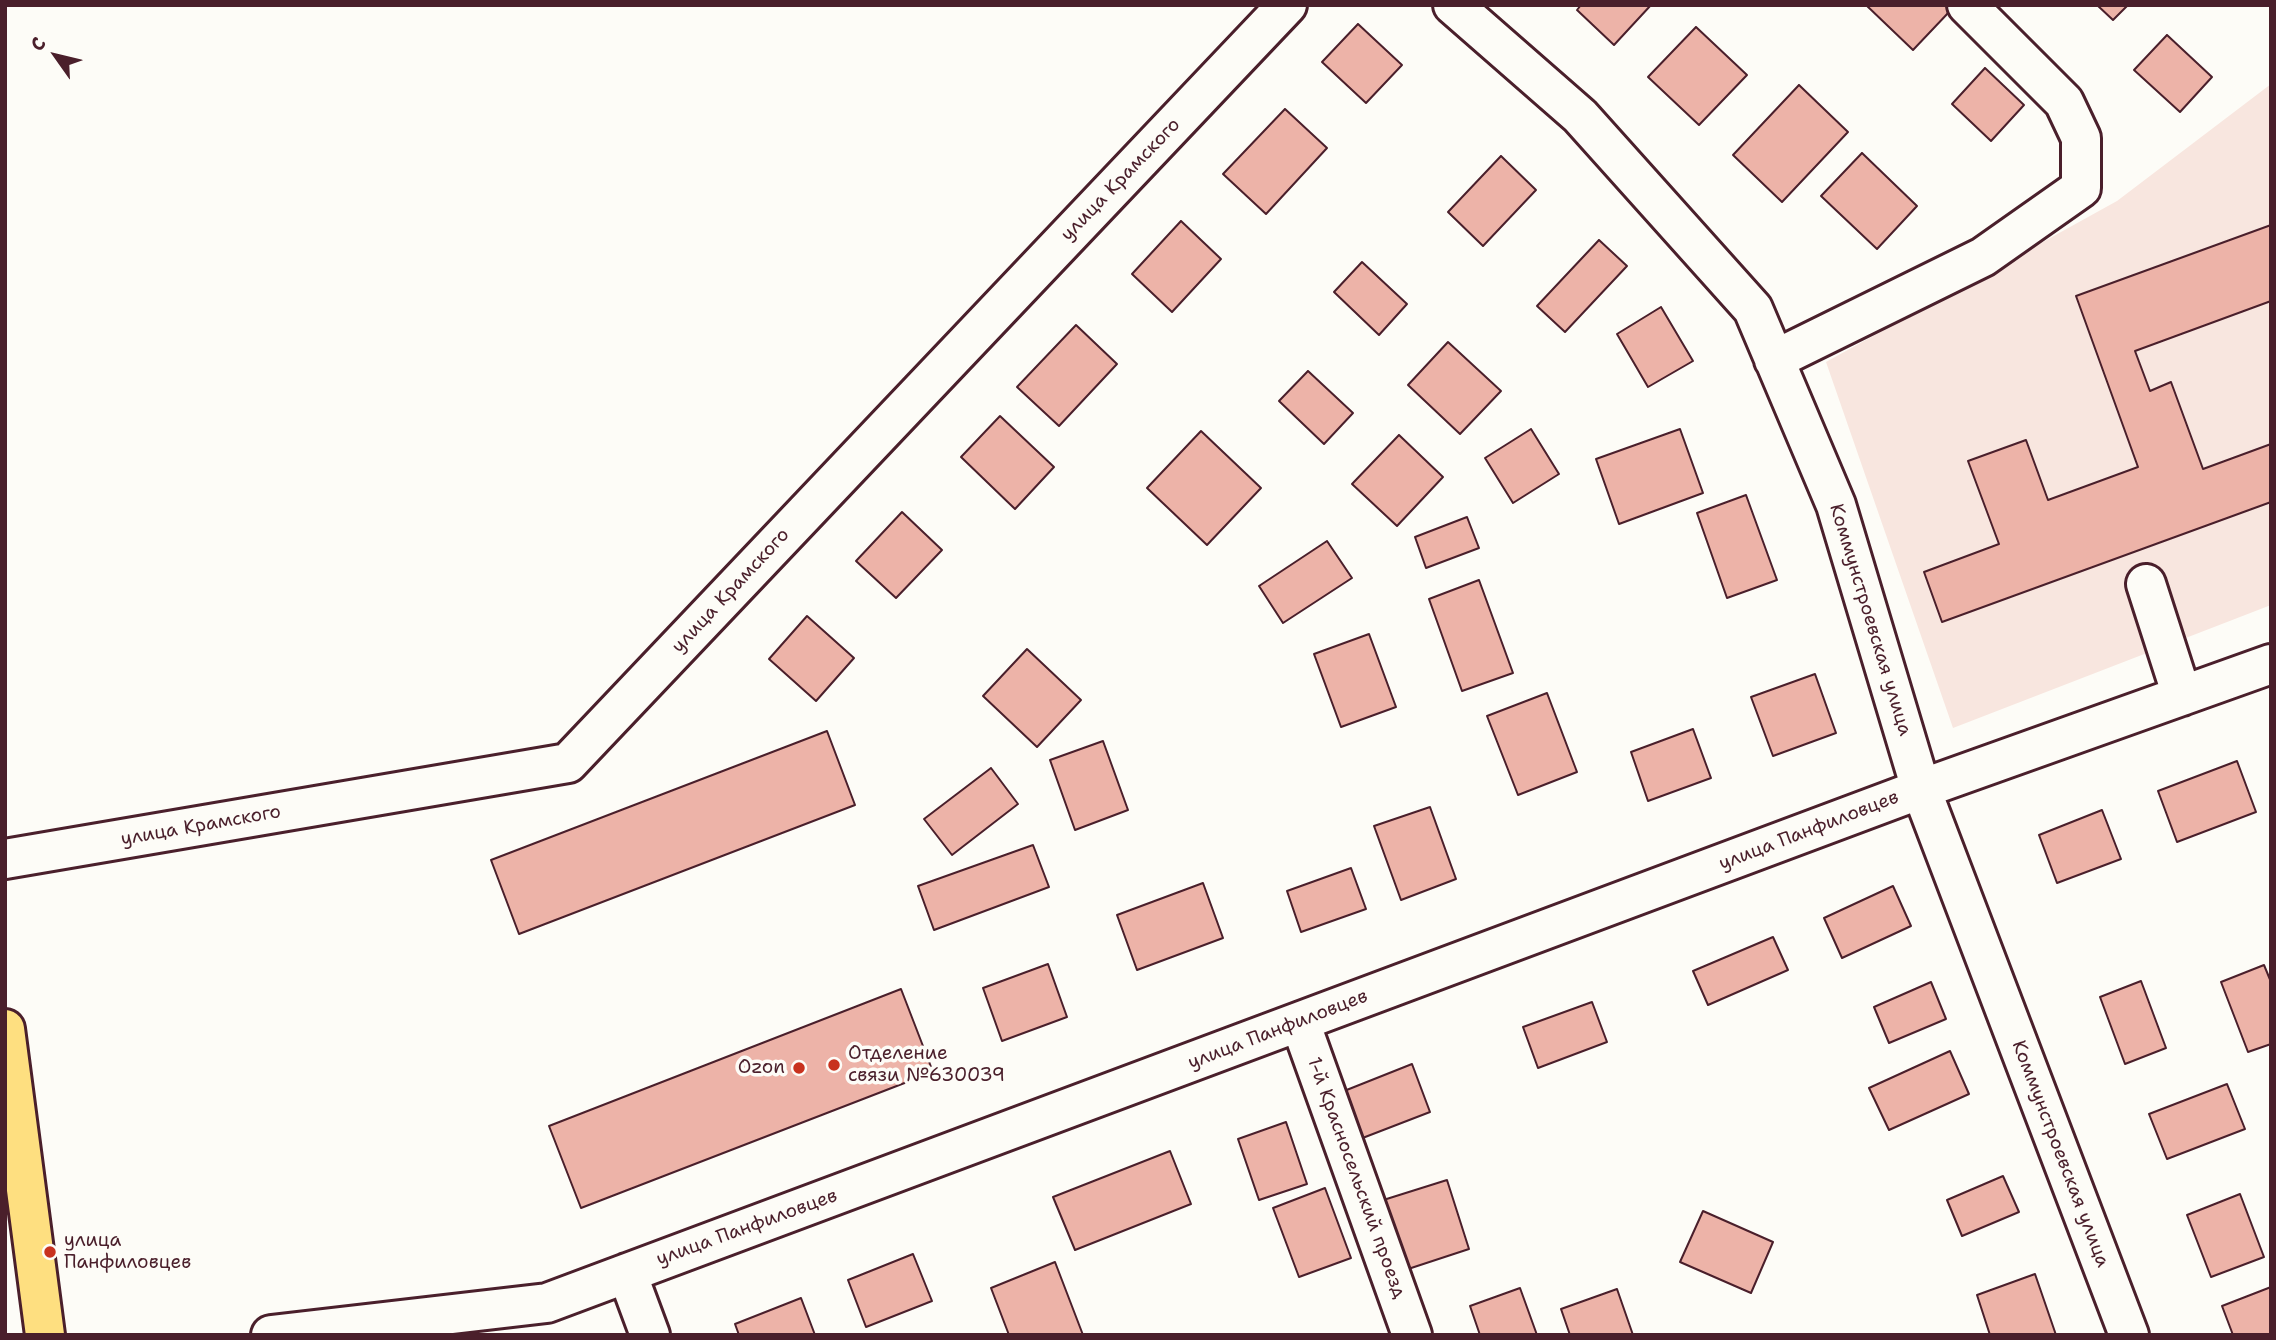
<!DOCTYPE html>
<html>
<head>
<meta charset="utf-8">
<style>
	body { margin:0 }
	#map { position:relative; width:2276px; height:1340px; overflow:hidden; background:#fdfcf7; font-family:"Shantell Sans",sans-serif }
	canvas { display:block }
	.frame { position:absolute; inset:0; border:7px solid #4a1f2b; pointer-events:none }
	.north { position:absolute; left:21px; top:21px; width:70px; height:70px; -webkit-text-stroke:5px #fdfcf7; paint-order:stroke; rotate:304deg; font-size:19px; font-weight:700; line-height:28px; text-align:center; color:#4a1f2b }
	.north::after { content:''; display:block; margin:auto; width:24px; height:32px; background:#4a1f2b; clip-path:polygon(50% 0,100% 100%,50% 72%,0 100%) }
</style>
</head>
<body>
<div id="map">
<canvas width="2276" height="1340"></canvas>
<div class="frame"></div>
<div class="north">С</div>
</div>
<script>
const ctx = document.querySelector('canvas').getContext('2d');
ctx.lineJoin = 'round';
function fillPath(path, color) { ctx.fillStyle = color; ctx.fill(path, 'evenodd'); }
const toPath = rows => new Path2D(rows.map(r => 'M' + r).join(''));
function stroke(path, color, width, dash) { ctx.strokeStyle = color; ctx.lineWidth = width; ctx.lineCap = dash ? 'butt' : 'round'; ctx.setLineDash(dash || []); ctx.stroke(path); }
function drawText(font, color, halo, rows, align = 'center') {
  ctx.font = font + ' "Shantell Sans",sans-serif'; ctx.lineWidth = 7; ctx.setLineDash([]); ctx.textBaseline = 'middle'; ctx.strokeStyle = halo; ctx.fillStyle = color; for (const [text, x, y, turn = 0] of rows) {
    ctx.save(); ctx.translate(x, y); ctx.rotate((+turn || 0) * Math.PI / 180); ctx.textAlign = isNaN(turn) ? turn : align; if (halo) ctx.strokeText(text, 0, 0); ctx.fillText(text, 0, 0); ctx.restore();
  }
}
const built = toPath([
	[2271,84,2271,605,1953,728,1826,362,2117,201]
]);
const building = toPath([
	[1581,5,1651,5,1614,45,1577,10,1581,5],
	[1866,5,1945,5,1950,11,1913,50,1866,5],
	[2097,5,2128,5,2113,20,2097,5],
	[1358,24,1402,65,1366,103,1322,62,1358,24],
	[1696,27,1747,75,1699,125,1648,77,1696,27],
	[2167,35,2212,77,2180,112,2134,70,2167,35],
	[1985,68,2024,105,1991,141,1952,104,1985,68],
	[1799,85,1848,132,1782,202,1733,155,1799,85],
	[1285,109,1327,148,1266,214,1223,174,1285,109],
	[1862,153,1917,206,1877,249,1821,196,1862,153],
	[1501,156,1536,190,1483,246,1448,212,1501,156],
	[1181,221,1221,259,1172,312,1132,274,1181,221],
	[2271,225,2271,301,2135,351,2150,391,2171,382,2203,469,2271,444,2271,502,1942,622,1924,572,1999,544,1968,461,2026,440,2048,500,2138,467,2076,296,2271,225],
	[1599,240,1627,266,1565,332,1537,306,1599,240],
	[1362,262,1407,304,1379,335,1334,292,1362,262],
	[1661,307,1693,361,1648,387,1617,334,1661,307],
	[1076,325,1117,364,1059,426,1017,387,1076,325],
	[1448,342,1501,391,1460,434,1408,385,1448,342],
	[1308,371,1353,413,1324,444,1279,401,1308,371],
	[1000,416,1054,467,1015,509,961,457,1000,416],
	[1531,429,1559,474,1513,503,1485,458,1531,429],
	[1680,429,1703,493,1619,524,1596,459,1680,429],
	[1201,431,1261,488,1207,545,1147,488,1201,431],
	[1399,435,1443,477,1397,526,1352,484,1399,435],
	[1746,495,1777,580,1727,598,1697,513,1746,495],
	[902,512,942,550,896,598,856,561,902,512],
	[1467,517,1479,548,1426,568,1415,537,1467,517],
	[1327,541,1352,578,1283,623,1259,586,1327,541],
	[1479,580,1513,673,1462,691,1429,599,1479,580],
	[807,616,854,658,816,701,769,659,807,616],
	[1369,634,1396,707,1341,727,1314,654,1369,634],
	[1027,649,1081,700,1037,747,983,696,1027,649],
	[1815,674,1836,733,1773,756,1751,697,1815,674],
	[1547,693,1577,772,1518,795,1487,716,1547,693],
	[1693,729,1711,778,1648,801,1631,752,1693,729],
	[827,731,855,805,519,934,491,860,827,731],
	[1103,741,1128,810,1075,830,1050,760,1103,741],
	[2237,761,2256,812,2177,842,2158,791,2237,761],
	[991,768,1018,804,952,855,924,819,991,768],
	[1430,807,1456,879,1401,900,1374,826,1430,807],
	[2102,810,2121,859,2057,883,2039,835,2102,810],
	[1033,845,1049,887,934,930,918,886,1033,845],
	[1351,868,1366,909,1301,932,1287,891,1351,868],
	[1203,883,1223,938,1137,970,1117,915,1203,883],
	[1893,886,1911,926,1842,958,1824,918,1893,886],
	[1773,937,1788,970,1708,1005,1693,971,1773,937],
	[1048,964,1067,1017,1002,1041,983,988,1048,964],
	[2264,965,2271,982,2271,1044,2248,1052,2221,982,2264,965],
	[2141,981,2166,1048,2125,1064,2100,997,2141,981],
	[1931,982,1946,1019,1889,1043,1874,1007,1931,982],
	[901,989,933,1072,581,1208,549,1126,901,989],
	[1592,1002,1607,1042,1538,1068,1523,1027,1592,1002],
	[1950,1051,1969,1094,1889,1130,1869,1088,1950,1051],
	[1412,1064,1430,1112,1347,1144,1329,1097,1412,1064],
	[2227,1084,2245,1129,2167,1159,2149,1114,2227,1084],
	[1286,1122,1307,1184,1259,1200,1238,1139,1286,1122],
	[1170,1151,1191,1204,1075,1250,1053,1197,1170,1151],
	[2003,1176,2019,1212,1962,1236,1947,1200,2003,1176],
	[1447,1180,1469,1249,1399,1272,1377,1202,1447,1180],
	[1325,1188,1351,1258,1299,1277,1273,1208,1325,1188],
	[2240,1194,2264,1257,2211,1277,2187,1215,2240,1194],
	[1703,1211,1773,1242,1751,1293,1680,1262,1703,1211],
	[913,1254,932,1301,866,1327,848,1280,913,1254],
	[1055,1262,1083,1335,1009,1335,991,1288,1055,1262],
	[2035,1274,2056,1335,1990,1335,1977,1295,2035,1274],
	[2271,1287,2271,1335,2233,1335,2222,1306,2271,1287],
	[1520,1288,1537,1335,1480,1335,1470,1306,1520,1288],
	[1617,1289,1633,1335,1570,1335,1561,1309,1617,1289],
	[801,1298,815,1335,739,1335,735,1324,801,1298]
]);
const minor = toPath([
	[1453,5,1580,116,1753,309,1836,505,1921,789,2129,1335],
	[1774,360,1983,257,2081,188,2081,138,2064,102,1967,5],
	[2146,584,2182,696],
	[5,859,568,763,1287,5],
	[1300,1022,1412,1335],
	[627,1273,650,1335],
	[271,1335,547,1303,1921,789,2271,664]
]);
const major = toPath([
	[5,1029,45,1335]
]);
const markers = [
	[834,1065,7,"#c8321e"],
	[799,1068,7,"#c8321e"],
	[50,1252,7,"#c8321e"]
];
const streetNames = [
	["улица Крамского",1121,180,-46],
	["улица Крамского",731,591,-47],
	["Коммунстроевская улица",1870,620,73],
	["улица Крамского",201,826,-10],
	["улица Панфиловцев",1809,831,-21],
	["улица Панфиловцев",1278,1030,-21],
	["Коммунстроевская улица",2060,1154,69],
	["1-й Красносельский проезд",1356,1178,70],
	["улица Панфиловцев",747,1228,-20]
];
const poiNames = [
	["Отделение",848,1054],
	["связи №630039",848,1076],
	["Ozon",785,1068,"right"],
	["улица",64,1241],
	["Панфиловцев",64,1263]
];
fillPath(built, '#f8e6df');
fillPath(building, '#edb3a8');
stroke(building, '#4a1f2b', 2);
stroke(minor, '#4a1f2b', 44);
stroke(major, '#4a1f2b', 44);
stroke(minor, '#fdfcf7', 38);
stroke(major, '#fedf80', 38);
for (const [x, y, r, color] of markers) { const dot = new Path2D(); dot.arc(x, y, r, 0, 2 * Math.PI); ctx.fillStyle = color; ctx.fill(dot); stroke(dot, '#fdfcf7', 2.5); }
drawText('19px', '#4a1f2b', '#fdfcf7', streetNames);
drawText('19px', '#4a1f2b', '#fdfcf7', poiNames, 'left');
</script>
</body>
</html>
